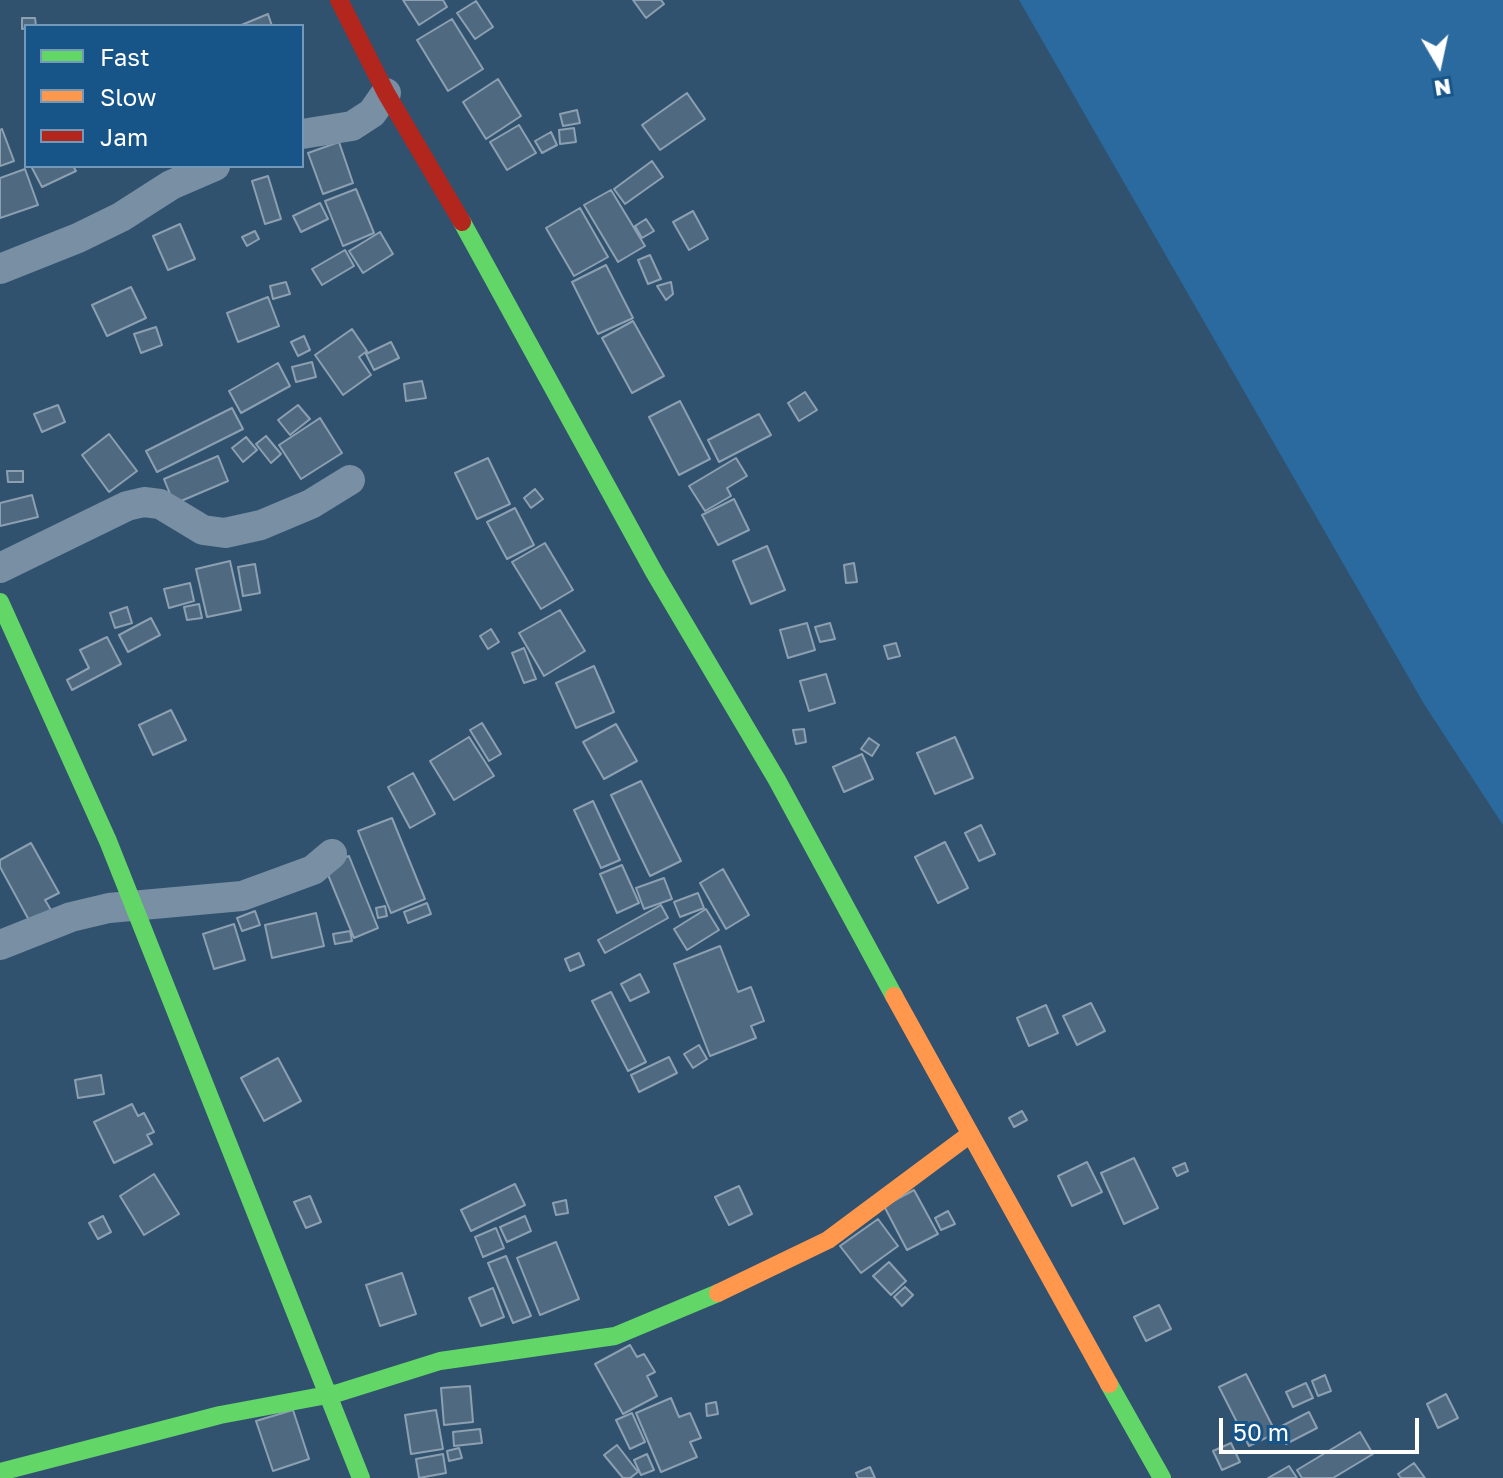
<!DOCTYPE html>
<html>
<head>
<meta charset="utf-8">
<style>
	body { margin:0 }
	#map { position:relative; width:1503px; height:1478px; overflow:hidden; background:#31526e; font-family:"Golos Text",sans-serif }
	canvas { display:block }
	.legend { position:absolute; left:24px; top:24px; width:280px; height:144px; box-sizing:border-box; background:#175488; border:2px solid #7498b8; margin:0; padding:10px 14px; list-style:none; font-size:24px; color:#fff }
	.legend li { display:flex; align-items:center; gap:16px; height:40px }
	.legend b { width:40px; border:2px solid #7498b8 }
	.north { position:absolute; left:1399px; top:24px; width:80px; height:80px; -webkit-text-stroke:6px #175488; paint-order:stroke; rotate:171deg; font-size:22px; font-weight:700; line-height:32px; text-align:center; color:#fff }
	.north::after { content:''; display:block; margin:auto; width:28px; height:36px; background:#fff; clip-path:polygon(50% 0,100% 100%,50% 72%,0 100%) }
	.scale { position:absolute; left:1219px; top:1418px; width:200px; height:36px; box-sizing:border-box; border:4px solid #fff; border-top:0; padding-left:10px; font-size:24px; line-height:28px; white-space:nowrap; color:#fff; -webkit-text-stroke:6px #175488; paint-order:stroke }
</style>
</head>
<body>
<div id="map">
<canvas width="1503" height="1478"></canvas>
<ul class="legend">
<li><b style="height:10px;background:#63d668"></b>Fast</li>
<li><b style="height:10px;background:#ff974d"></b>Slow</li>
<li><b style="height:10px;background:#b3261e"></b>Jam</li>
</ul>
<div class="north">N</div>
<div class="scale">50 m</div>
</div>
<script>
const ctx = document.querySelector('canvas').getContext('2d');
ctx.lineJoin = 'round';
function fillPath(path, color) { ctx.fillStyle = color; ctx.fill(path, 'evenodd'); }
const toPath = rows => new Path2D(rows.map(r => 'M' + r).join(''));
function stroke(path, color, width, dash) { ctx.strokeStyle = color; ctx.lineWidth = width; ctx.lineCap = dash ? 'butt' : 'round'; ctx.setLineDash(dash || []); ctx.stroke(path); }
const green = toPath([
	[1019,0,1503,0,1503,825,1424,704]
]);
const building = toPath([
	[403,0,443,0,447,7,419,25,403,0],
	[633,0,661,0,664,4,646,18,633,0],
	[476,1,493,27,475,39,457,13,476,1],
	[268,14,272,26,239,26,268,14],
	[22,18,35,18,36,26,22,29,22,18],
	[452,19,483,69,448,91,417,40,452,19],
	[498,79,521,116,486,139,463,102,498,79],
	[687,93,705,119,660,150,642,125,687,93],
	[577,110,580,123,563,126,560,114,577,110],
	[519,125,536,153,507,170,490,142,519,125],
	[574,128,576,142,560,144,559,130,574,128],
	[2,129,14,161,0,166,0,130,2,129],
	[551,132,557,145,542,153,535,141,551,132],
	[339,142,353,183,323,194,308,153,339,142],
	[652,161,663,177,625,204,614,189,652,161],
	[31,166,73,166,76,171,42,187,31,166],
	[25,169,38,205,0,218,0,178,25,169],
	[268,176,281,219,265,224,252,181,268,176],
	[356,189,374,233,343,246,325,201,356,189],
	[611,190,645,246,618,262,584,205,611,190],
	[320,203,328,219,301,232,293,216,320,203],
	[580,208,608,257,574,276,546,228,580,208],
	[693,211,708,239,689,250,673,222,693,211],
	[646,219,654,231,642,238,635,226,646,219],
	[180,224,195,259,168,270,153,236,180,224],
	[255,231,259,239,247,246,242,237,255,231],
	[380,232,393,254,363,273,349,251,380,232],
	[345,250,354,266,322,285,312,269,345,250],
	[650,255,661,279,648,284,638,260,650,255],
	[606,265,633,318,598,334,572,282,606,265],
	[286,282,290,294,273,299,270,286,286,282],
	[671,282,673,294,666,300,657,286,671,282],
	[131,287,146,318,107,336,92,305,131,287],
	[268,297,279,326,238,342,227,313,268,297],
	[633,321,664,376,632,393,602,338,633,321],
	[156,327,162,345,141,353,134,334,156,327],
	[352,329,367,351,359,357,371,375,343,395,315,355,352,329],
	[304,336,310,350,298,356,291,342,304,336],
	[391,342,399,358,374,370,366,354,391,342],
	[312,362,316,377,296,382,292,367,312,362],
	[278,363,290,386,241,413,229,391,278,363],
	[422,381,426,398,406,401,404,384,422,381],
	[805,392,817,410,799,421,788,403,805,392],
	[680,401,710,459,679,475,649,417,680,401],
	[58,405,65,422,42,432,34,414,58,405],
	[298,405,310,419,290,435,278,420,298,405],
	[232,408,243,429,157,472,146,451,232,408],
	[759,414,771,435,719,462,708,440,759,414],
	[320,418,342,453,301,479,279,445,320,418],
	[109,434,137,471,109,492,82,455,109,434],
	[266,436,281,454,271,463,256,444,266,436],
	[246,437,257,450,243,462,232,448,246,437],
	[218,456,228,481,174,504,164,479,218,456],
	[488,458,510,504,477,519,455,473,488,458],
	[736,458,747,476,727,488,731,496,705,511,689,486,736,458],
	[7,471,23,471,23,482,8,482,7,471],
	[535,489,543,499,531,508,524,498,535,489],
	[32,495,38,517,0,526,0,503,32,495],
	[734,499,749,530,718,545,702,515,734,499],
	[515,508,534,545,507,559,487,522,515,508],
	[545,543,573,590,541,609,512,562,545,543],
	[767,546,785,590,751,604,733,561,767,546],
	[230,561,241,610,207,617,196,569,230,561],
	[854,563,857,582,846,583,844,565,854,563],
	[255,564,260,593,243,596,238,567,255,564],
	[190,583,194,601,169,608,164,589,190,583],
	[199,604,202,618,187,620,184,607,199,604],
	[127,607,132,623,115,628,110,613,127,607],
	[560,610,585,651,544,676,519,633,560,610],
	[151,618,160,635,128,652,119,635,151,618],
	[807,623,815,650,788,658,780,630,807,623],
	[830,623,835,639,820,642,815,627,830,623],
	[491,629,499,642,488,649,480,636,491,629],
	[107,637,121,664,72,690,67,680,89,668,80,650,107,637],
	[896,643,900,656,888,659,884,646,896,643],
	[524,648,536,679,524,683,512,653,524,648],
	[594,666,614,712,576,728,556,683,594,666],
	[826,674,835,703,809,711,800,681,826,674],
	[171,710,186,740,153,755,139,725,171,710],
	[482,723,501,754,489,761,470,730,482,723],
	[616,724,637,761,604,779,583,742,616,724],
	[804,729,806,742,796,744,793,730,804,729],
	[469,737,494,776,454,800,430,761,469,737],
	[955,737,973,778,935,794,917,753,955,737],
	[869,738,879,745,872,756,861,749,869,738],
	[862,754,873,779,844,792,833,767,862,754],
	[413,773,435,814,410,828,388,787,413,773],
	[641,781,681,861,650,876,611,795,641,781],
	[593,801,620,860,601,868,574,810,593,801],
	[392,818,425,899,391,913,358,831,392,818],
	[981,825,995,854,979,861,965,833,981,825],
	[945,842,968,888,938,903,915,857,945,842],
	[31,843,59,893,45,900,51,910,30,922,0,867,0,860,31,843],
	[349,856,378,928,354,938,324,865,349,856],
	[622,865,639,903,617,913,600,874,622,865],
	[723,869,749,915,726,929,700,883,723,869],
	[664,878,672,899,644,909,636,888,664,878],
	[698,893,704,908,680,917,674,902,698,893],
	[427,903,431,914,408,923,404,912,427,903],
	[661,905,668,918,605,953,598,940,661,905],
	[385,906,387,916,378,918,376,908,385,906],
	[706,909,719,930,687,950,674,929,706,909],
	[255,911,260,925,242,931,237,918,255,911],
	[316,913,324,946,272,958,265,925,316,913],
	[234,924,245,960,214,969,203,934,234,924],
	[350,931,352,941,335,944,333,934,350,931],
	[720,946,738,992,751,987,764,1021,751,1026,756,1038,710,1056,674,964,720,946],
	[579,953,584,965,570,971,565,959,579,953],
	[640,974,649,992,630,1001,621,984,640,974],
	[611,992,646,1062,628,1071,592,1001,611,992],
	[1091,1003,1105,1031,1077,1045,1063,1016,1091,1003],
	[1046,1005,1058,1033,1029,1046,1017,1018,1046,1005],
	[699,1045,707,1059,693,1068,684,1054,699,1045],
	[669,1057,677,1073,639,1092,631,1075,669,1057],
	[278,1058,301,1101,264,1121,241,1078,278,1058],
	[101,1075,104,1094,78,1098,75,1080,101,1075],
	[132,1104,138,1116,144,1113,154,1132,147,1135,152,1144,114,1163,94,1122,132,1104],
	[1022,1111,1027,1120,1014,1127,1009,1118,1022,1111],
	[1134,1158,1158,1208,1124,1224,1101,1173,1134,1158],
	[1087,1162,1102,1192,1072,1206,1058,1176,1087,1162],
	[1185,1163,1188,1171,1177,1176,1173,1168,1185,1163],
	[154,1174,179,1214,144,1235,120,1196,154,1174],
	[515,1184,525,1205,471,1231,461,1210,515,1184],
	[739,1186,752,1214,729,1225,715,1197,739,1186],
	[914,1190,938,1234,907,1250,884,1206,914,1190],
	[310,1196,321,1222,306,1228,294,1202,310,1196],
	[566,1200,568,1213,556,1215,553,1203,566,1200],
	[948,1211,955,1224,941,1230,935,1218,948,1211],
	[103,1216,111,1232,98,1239,89,1223,103,1216],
	[525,1216,531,1231,507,1242,500,1227,525,1216],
	[878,1219,898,1246,861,1273,840,1246,878,1219],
	[496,1228,504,1248,483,1257,475,1237,496,1228],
	[556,1242,579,1299,540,1315,517,1258,556,1242],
	[506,1256,531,1316,513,1323,488,1263,506,1256],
	[889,1262,906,1281,891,1295,873,1276,889,1262],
	[402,1273,416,1314,380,1326,366,1285,402,1273],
	[905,1287,913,1295,902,1306,894,1297,905,1287],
	[493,1288,504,1317,481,1326,469,1298,493,1288],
	[1159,1305,1171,1329,1146,1341,1134,1317,1159,1305],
	[630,1345,637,1357,644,1354,655,1372,647,1376,657,1396,623,1414,595,1364,630,1345],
	[1246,1374,1276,1433,1249,1446,1219,1387,1246,1374],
	[1325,1375,1331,1391,1318,1396,1312,1381,1325,1375],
	[1306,1383,1313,1398,1293,1407,1286,1392,1306,1383],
	[470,1386,473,1422,444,1425,441,1388,470,1386],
	[1446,1394,1458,1418,1438,1428,1427,1404,1446,1394],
	[671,1398,679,1417,690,1413,701,1438,690,1442,697,1457,661,1472,636,1413,671,1398],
	[716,1402,718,1414,707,1416,706,1404,716,1402],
	[293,1410,309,1459,273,1471,256,1421,293,1410],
	[436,1410,443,1449,411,1454,405,1415,436,1410],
	[1309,1412,1317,1428,1286,1444,1278,1428,1309,1412],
	[632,1413,645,1442,630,1449,616,1420,632,1413],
	[480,1429,482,1443,454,1446,453,1432,480,1429],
	[1360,1432,1373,1454,1333,1478,1302,1478,1297,1470,1360,1432],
	[1231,1443,1240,1462,1222,1470,1213,1451,1231,1443],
	[617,1445,638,1472,630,1478,623,1478,604,1455,617,1445],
	[459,1448,462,1458,449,1461,447,1451,459,1448],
	[443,1454,446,1473,419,1478,416,1459,443,1454],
	[647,1454,654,1470,641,1475,634,1460,647,1454],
	[1414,1463,1425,1478,1401,1478,1398,1474,1414,1463],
	[1289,1466,1297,1478,1268,1478,1289,1466],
	[870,1467,875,1478,858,1478,856,1473,870,1467]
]);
const street = toPath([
	[302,134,352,126,372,113,386,93],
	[0,269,78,238,121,217,171,185,215,166],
	[0,568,127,506,144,502,160,504,203,530,225,533,261,525,311,504,350,480],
	[0,945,71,917,109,908,242,896,313,870,332,854]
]);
const fast = toPath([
	[462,222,654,572,777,780,894,996],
	[0,602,108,841,361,1478],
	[1109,1384,1162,1478],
	[0,1472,220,1415,338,1393,440,1361,615,1336,718,1293]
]);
const slow = toPath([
	[894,996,1109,1384],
	[718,1293,828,1240,969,1135]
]);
const jam = toPath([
	[339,0,386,93,462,222]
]);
fillPath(green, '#2b6a9e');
fillPath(building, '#4f6a80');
stroke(building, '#8ca0b1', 2);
stroke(street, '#788fa4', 30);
stroke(fast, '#63d668', 18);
stroke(slow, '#ff974d', 18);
stroke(jam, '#b3261e', 18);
</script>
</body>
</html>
